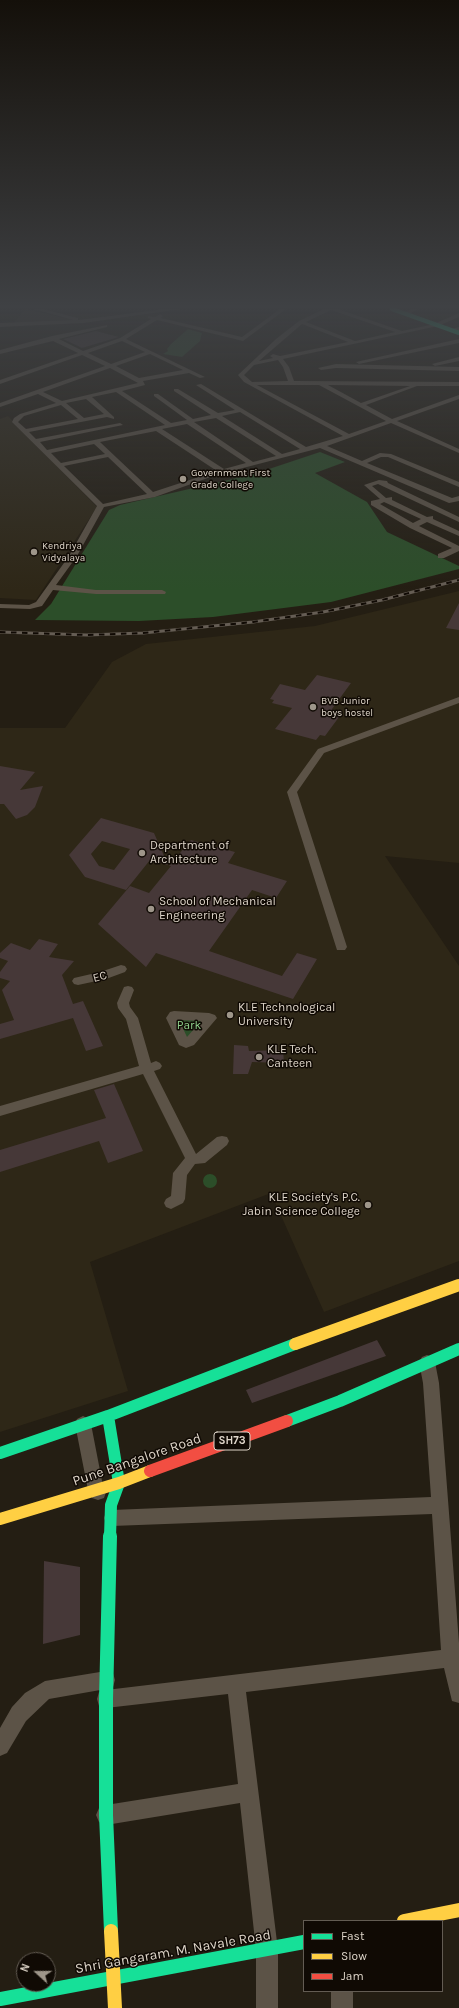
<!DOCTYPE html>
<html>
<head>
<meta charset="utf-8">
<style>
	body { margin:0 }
	#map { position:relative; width:459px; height:2008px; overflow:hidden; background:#241e13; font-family:Karla,sans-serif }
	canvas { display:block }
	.legend { position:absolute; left:303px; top:1920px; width:140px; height:72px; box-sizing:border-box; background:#100a04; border:1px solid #635c53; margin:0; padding:5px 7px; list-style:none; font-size:12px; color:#dfd6ca }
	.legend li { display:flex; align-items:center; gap:8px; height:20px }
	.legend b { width:20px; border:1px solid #635c53 }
	.north { position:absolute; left:16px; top:1952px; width:40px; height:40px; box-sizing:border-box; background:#100a04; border:1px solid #635c53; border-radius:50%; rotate:291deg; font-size:11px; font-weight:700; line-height:16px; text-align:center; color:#dfd6ca }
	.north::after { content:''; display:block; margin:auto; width:14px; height:18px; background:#9e968a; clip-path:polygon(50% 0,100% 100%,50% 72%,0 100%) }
</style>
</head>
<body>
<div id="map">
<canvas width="459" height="2008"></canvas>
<ul class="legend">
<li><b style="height:5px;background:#16e098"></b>Fast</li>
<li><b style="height:5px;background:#ffcf43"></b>Slow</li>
<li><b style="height:5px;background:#f24e42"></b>Jam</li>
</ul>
<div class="north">N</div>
</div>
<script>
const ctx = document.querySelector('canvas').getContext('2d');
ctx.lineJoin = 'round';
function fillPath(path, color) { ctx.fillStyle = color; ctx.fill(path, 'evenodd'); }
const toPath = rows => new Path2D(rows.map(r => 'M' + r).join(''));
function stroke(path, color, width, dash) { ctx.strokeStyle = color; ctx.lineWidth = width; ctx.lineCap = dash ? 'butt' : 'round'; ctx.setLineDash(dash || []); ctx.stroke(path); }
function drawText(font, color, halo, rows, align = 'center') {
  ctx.font = font + ' Karla,sans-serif'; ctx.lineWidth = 3; ctx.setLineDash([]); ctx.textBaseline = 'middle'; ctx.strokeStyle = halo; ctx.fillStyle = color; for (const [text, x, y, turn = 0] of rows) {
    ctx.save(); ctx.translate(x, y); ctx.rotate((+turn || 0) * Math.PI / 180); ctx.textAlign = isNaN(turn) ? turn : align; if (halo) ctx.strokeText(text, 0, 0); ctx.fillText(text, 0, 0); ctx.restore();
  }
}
const education = toPath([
	[25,309,74,320,13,324],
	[8,416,97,507,36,600,0,598,0,419],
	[459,591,459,863,385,856,459,966,459,1261,324,1312,271,1193,90,1262,128,1391,0,1432,0,728,65,728,112,662,146,644,315,626]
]);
const green = toPath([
	[188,329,202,333,200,341,182,357,163,354,168,351,167,349,171,344],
	[320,452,345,462,315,473,367,502,387,532,459,566,459,569,331,602,213,617,139,621,35,620,51,604,109,510,120,505,254,474],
	[210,1014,189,1044,171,1016],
	'203 1181a7 7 0 1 1 14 0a7 7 0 1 1-14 0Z'
]);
const building = toPath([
	[96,331,119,337,82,348,63,339],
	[459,603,459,630,446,628],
	[317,675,351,683,332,709,338,711,335,715,339,717,325,736,320,735,316,740,275,729,292,708,272,703,274,700,270,699,280,684,305,690],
	[0,766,35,772,20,790,43,786,35,807,27,815,16,819,4,804,0,804],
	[101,818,154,833,168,865,150,860,126,890,85,877,69,855],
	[102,841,130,849,114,870,99,866,91,854],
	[191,840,235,852,228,863,287,881,276,898,252,890,209,951,282,976,297,953,317,959,293,999,156,953,146,967,98,924,130,886,149,893,171,866,169,866],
	[39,939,58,944,49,957,74,961,62,975,73,1004,83,1001,103,1046,86,1051,73,1018,0,1039,0,1024,14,1020,2,990,10,981,0,978,0,972,8,961,0,958,0,953,11,943,30,950],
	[234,1045,248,1046,249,1051,283,1050,284,1063,252,1062,248,1074,233,1074],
	[114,1084,143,1151,108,1163,99,1141,0,1172,0,1150,106,1118,94,1090],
	[377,1340,386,1356,252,1403,246,1390],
	[44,1561,80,1567,80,1635,43,1644]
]);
const street = toPath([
	[34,309,43,309,78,318,78,320,165,309,181,309,84,323,0,327,0,323,73,320,34,309],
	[280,309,286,309,243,341,157,320,126,339,205,377,200,378,189,373,143,381,145,385,122,391,171,423,187,420,154,396,154,394,158,394,193,419,211,415,174,391,174,389,178,389,218,413,235,410,196,385,201,384,306,447,343,436,244,382,238,375,276,339,299,321,324,309,338,309,402,331,434,324,459,313,459,317,438,326,283,359,289,367,294,381,459,382,459,386,417,386,366,405,392,419,459,395,459,399,397,421,459,449,459,453,391,423,327,446,362,461,380,453,391,454,459,482,459,487,388,457,381,457,367,463,452,498,459,496,459,501,449,503,320,448,216,475,155,497,104,507,77,556,56,585,96,590,162,590,166,592,165,594,96,594,53,590,42,606,30,609,0,608,0,604,29,605,36,602,69,556,97,506,12,422,14,418,20,414,56,403,38,394,0,407,0,403,105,366,82,355,0,384,0,380,78,353,53,341,0,354,0,350,52,336,107,325,107,327,59,339,83,351,120,338,151,319,148,318,148,316,155,317,160,314,163,316,161,318,242,337,280,309],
	[331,310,395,332,355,341,306,322,331,310],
	[302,324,348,342,280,356,273,354,270,356,273,358,259,361,302,324],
	[122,341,145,352,111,364,88,353,122,341],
	[150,354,183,370,139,378,116,366,150,354],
	[278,360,283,367,288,381,252,382,244,375,254,365,278,360],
	[110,368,138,383,62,401,43,392,110,368],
	[257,385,319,385,386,421,349,434,257,385],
	[328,385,410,386,361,403,328,385],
	[116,392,165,425,47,450,40,442,123,425,120,423,36,439,29,432,107,417,114,419,114,417,92,397,116,392],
	[86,399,104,414,84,418,66,403,86,399],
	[61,405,78,419,26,429,18,422,24,416,61,405],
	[240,412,300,449,282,454,222,416,240,412],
	[216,418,276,456,253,462,194,422,216,418],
	[187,424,246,463,224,469,162,429,187,424],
	[156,431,217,471,153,492,100,442,156,431],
	[94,444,105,454,61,463,51,453,94,444],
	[108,457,147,494,103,504,64,466,108,457],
	[411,309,418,309,407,315,402,314,411,309],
	[459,327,459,331,451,332,448,330,459,327],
	[459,339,459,343,359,364,356,362,459,339],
	[459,357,459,361,435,366,432,364,459,357],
	[336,364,459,367,459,371,336,368,321,370,318,368,336,364],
	[379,480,387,481,388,483,459,517,459,522,378,484,372,486,386,498,392,497,392,500,427,517,433,516,433,519,459,531,459,536,427,522,419,526,459,546,459,551,444,558,438,558,438,554,452,548,410,528,371,505,371,501,380,499,364,485,379,480],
	[384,502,421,519,413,523,380,504,384,502],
	[459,697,459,703,324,753,297,792,347,947,345,950,337,950,287,792,318,749,459,697],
	[121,965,125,966,127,969,125,972,106,979,78,985,74,984,72,981,74,978,100,972,121,965],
	[128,986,132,987,134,990,129,1003,130,1007,138,1018,151,1063,156,1061,160,1063,162,1066,160,1069,154,1071,196,1154,217,1137,222,1136,227,1137,229,1141,227,1145,205,1163,195,1164,187,1175,185,1199,183,1203,171,1209,166,1207,164,1203,166,1199,171,1196,173,1173,185,1158,143,1074,0,1116,0,1106,139,1066,126,1019,118,1008,117,1003,124,987,128,986],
	[174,1011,209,1013,215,1015,217,1018,194,1045,186,1048,179,1045,166,1018,170,1012,174,1011],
	[179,1020,201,1021,187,1037,179,1020],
	[427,1355,432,1357,435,1362,439,1383,459,1643,459,1703,452,1701,444,1668,246,1692,278,1950,278,2008,256,2008,256,1950,240,1803,106,1825,99,1822,96,1815,99,1808,106,1805,238,1784,228,1694,106,1708,99,1706,97,1699,99,1692,106,1690,441,1650,432,1514,112,1526,106,1524,104,1518,106,1512,112,1510,431,1497,423,1383,419,1362,422,1357,427,1355],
	[83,1416,89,1419,91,1424,103,1486,106,1492,104,1498,98,1500,92,1498,88,1490,75,1424,77,1419,83,1416],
	[106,1671,113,1673,115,1680,113,1687,106,1689,49,1699,26,1721,7,1753,0,1756,0,1728,12,1707,25,1693,45,1681,106,1671],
	[331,1991,353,1991,353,2008,331,2008,331,1991]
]);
const fastFar2 = toPath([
	[392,309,459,333]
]);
const fastFar1 = toPath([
	[108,1416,119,1483,111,1505,110,1537],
	[287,1421,340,1401,459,1349],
	[0,1453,108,1416,295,1344]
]);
const fast = toPath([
	[110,1536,106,1699,106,1815,111,1931],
	[0,1999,304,1942]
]);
const slowFar1 = toPath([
	[295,1344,459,1285],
	[0,1519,119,1483,150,1471]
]);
const slow = toPath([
	[404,1921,459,1910],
	[111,1931,115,2008]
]);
const jam = toPath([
	[150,1471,287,1421]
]);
const rail = toPath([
	[0,632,87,635,143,633,253,622,323,612,382,600,459,580]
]);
const markers = [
	[183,479,4,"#9e968a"],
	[34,552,4,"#9e968a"],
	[313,707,4,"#9e968a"],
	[142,853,4,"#9e968a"],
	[151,909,4,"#9e968a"],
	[230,1015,4,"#9e968a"],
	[259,1057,4,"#9e968a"],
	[368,1205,4,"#9e968a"]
];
const farPoinames = [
	["Government First",191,473],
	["Grade College",191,485],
	["Kendriya",42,546],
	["Vidyalaya",42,558],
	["BVB Junior",321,701],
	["boys hostel",321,713]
];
const shields = [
	[232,1441,36]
];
const shieldNames = [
	["SH73",232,1441]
];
const poiNames = [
	["Department of",150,846],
	["Architecture",150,860],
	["School of Mechanical",159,902],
	["Engineering",159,916],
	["KLE Technological",238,1008],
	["University",238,1022],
	["KLE Tech.",267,1050],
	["Canteen",267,1064],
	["KLE Society's P.C.",360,1198,"right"],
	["Jabin Science College",360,1212,"right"]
];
const streetNames = [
	["EC",100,977,-15]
];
const parkNames = [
	["Park",189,1026]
];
const nearStreetnames = [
	["Pune Bangalore Road",137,1460,-19],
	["Shri Gangaram. M. Navale Road",173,1952,-10]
];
fillPath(education, '#2e2717');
fillPath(green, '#2c4e29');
fillPath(building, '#463838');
fillPath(street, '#5c5347');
stroke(fastFar2, '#16e098', 4.5);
stroke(fastFar1, '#16e098', 12);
stroke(fast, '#16e098', 14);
stroke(slowFar1, '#ffcf43', 12);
stroke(slow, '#ffcf43', 14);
stroke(jam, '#f24e42', 12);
stroke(rail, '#655d54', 3);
stroke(rail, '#100a04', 2, [5.5]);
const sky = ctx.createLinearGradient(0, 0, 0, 590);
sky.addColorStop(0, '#14100a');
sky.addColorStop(0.52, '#3f4144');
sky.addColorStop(1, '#3f414400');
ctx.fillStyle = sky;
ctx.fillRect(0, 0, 459, 590);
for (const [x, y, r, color] of markers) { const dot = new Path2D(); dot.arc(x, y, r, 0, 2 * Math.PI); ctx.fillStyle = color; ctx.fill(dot); stroke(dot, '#100a04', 1.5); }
drawText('10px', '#dfd6ca', '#100a04', farPoinames, 'left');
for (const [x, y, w] of shields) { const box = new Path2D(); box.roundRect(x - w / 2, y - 9, w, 18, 3); ctx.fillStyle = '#100a04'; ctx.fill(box); stroke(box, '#dfd6ca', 1); }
drawText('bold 11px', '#dfd6ca', null, shieldNames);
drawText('12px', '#dfd6ca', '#100a04', poiNames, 'left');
drawText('12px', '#dfd6ca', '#100a04', streetNames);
drawText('12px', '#8fd28c', '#100a04', parkNames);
drawText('14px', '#dfd6ca', '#100a04', nearStreetnames);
</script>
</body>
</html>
